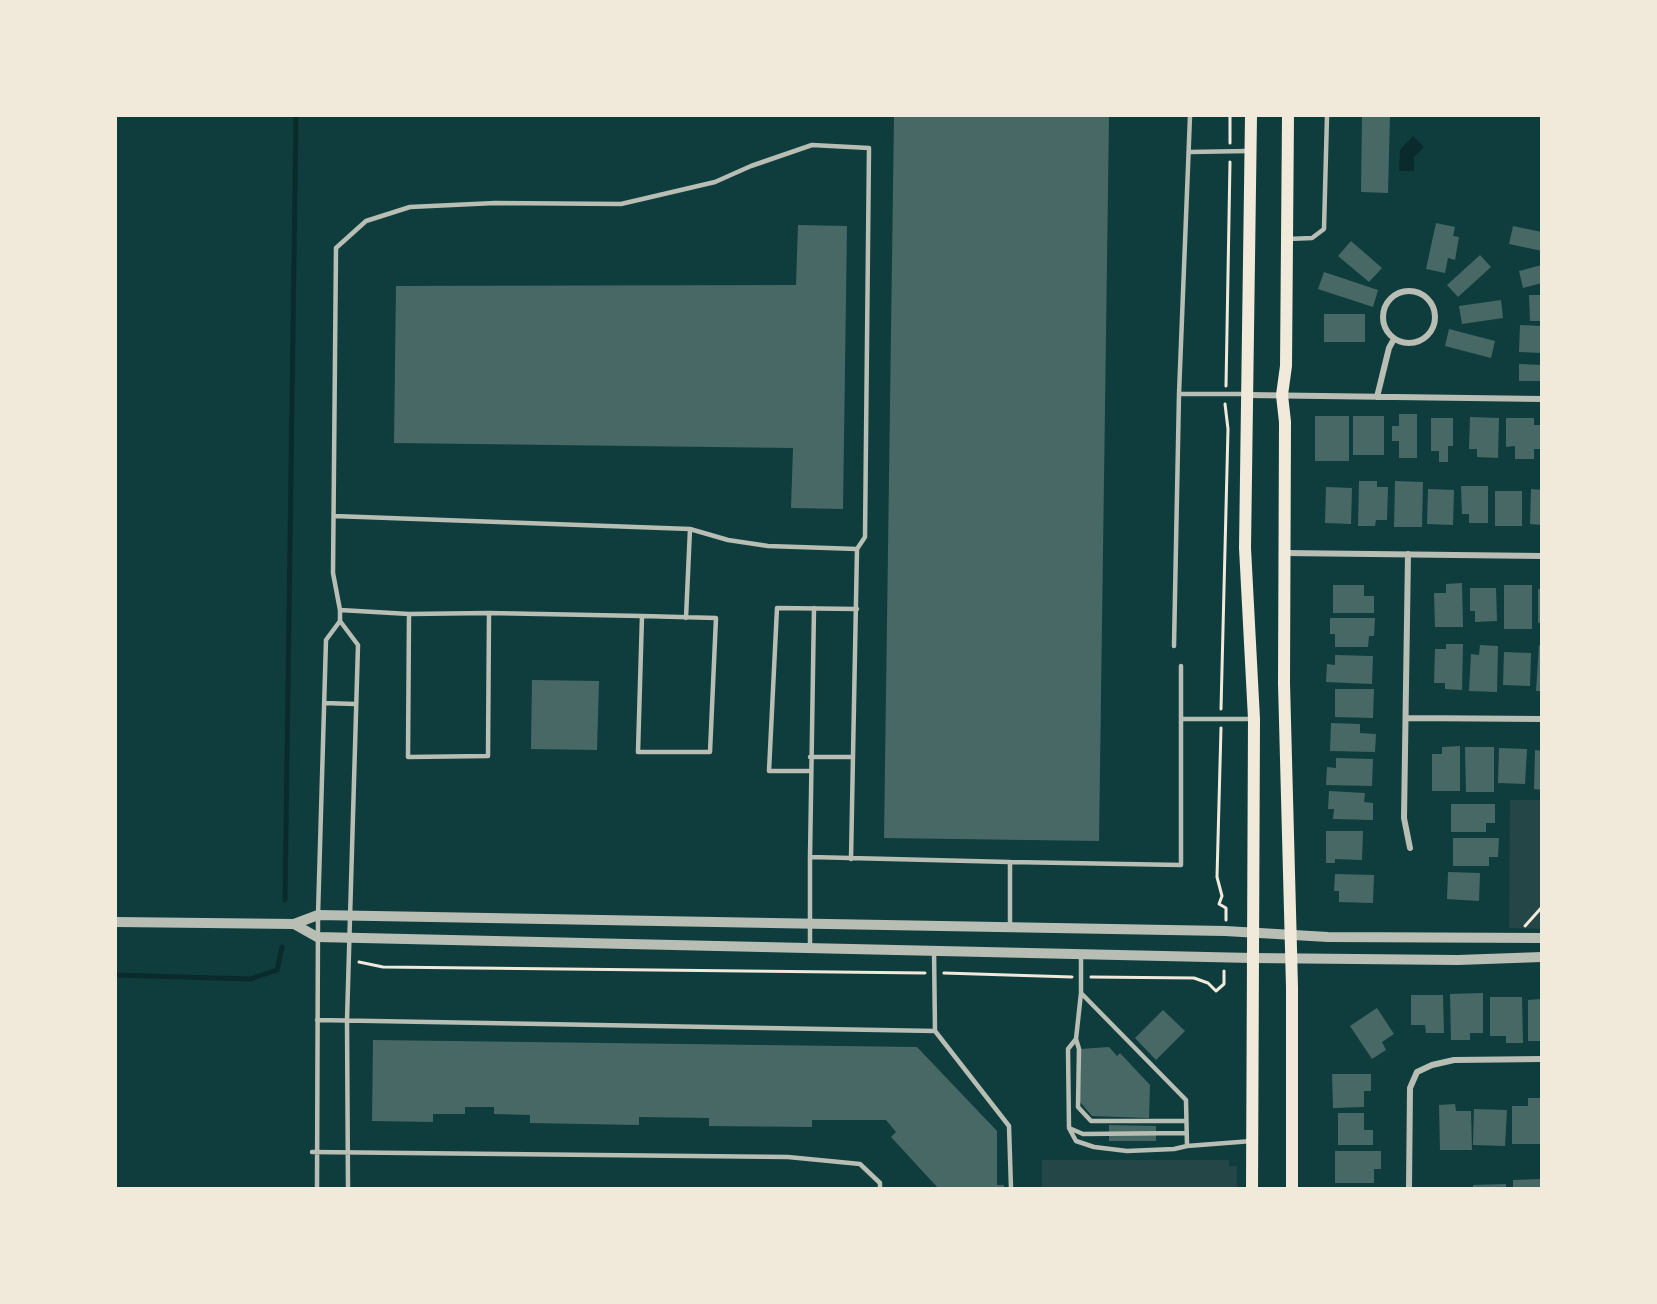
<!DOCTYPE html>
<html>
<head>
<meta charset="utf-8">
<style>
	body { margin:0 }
	#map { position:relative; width:1657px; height:1304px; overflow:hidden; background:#0f3d3e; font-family:Jost,sans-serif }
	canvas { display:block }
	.frame { position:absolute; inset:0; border:117px solid #f1e9da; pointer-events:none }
</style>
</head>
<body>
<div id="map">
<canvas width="1657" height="1304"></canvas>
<div class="frame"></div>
</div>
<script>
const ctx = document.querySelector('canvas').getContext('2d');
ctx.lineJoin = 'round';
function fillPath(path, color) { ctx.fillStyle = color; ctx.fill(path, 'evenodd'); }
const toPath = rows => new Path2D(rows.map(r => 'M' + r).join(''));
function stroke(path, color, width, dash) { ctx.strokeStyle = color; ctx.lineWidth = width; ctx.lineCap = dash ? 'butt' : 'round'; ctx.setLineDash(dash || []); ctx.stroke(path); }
const green = toPath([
	[1510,800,1541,800,1541,929,1509,928],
	[1042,1160,1229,1160,1229,1166,1237,1166,1237,1188,1042,1188]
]);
const water = toPath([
	[1413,136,1424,147,1414,157,1414,171,1399,171,1400,150]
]);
const stream = toPath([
	[285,900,296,116],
	[116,975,250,979,277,970,282,947]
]);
const building = toPath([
	[894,116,1109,116,1099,841,884,838],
	[1362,116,1390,116,1388,193,1361,192],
	[1436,223,1455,227,1453,236,1459,237,1455,260,1448,258,1445,273,1426,269],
	[798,225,847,226,843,509,791,508,793,448,394,443,396,286,796,285],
	[1513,226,1542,232,1542,251,1509,244],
	[1351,241,1382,268,1369,282,1338,256],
	[1480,255,1491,267,1458,297,1447,285],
	[1542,265,1542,283,1523,288,1519,271],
	[1324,272,1378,290,1373,307,1318,289],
	[1529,295,1542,295,1542,321,1530,321],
	[1501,300,1503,318,1462,324,1459,306],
	[1324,314,1365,314,1365,342,1324,342],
	[1520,325,1542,326,1542,353,1519,352],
	[1449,329,1495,341,1491,358,1445,346],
	[1519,364,1542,365,1542,381,1519,381],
	[1399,414,1417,414,1417,458,1399,458,1399,441,1392,441,1392,426,1399,426],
	[1315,416,1349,416,1349,461,1315,461],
	[1353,416,1384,416,1384,455,1353,455],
	[1470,417,1499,418,1498,458,1477,457,1477,449,1469,449],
	[1431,418,1453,418,1453,446,1448,446,1448,462,1439,462,1439,451,1431,451],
	[1506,418,1534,418,1534,425,1541,425,1541,449,1534,449,1534,459,1515,459,1515,446,1506,447],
	[1359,481,1377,481,1377,487,1388,487,1387,520,1376,520,1375,526,1358,526],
	[1395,481,1423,482,1422,527,1394,527],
	[1461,486,1488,486,1488,523,1469,523,1469,514,1462,514],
	[1326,487,1352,488,1351,524,1325,523],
	[1428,489,1454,490,1453,525,1427,524],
	[1531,489,1542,490,1542,525,1530,524],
	[1495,491,1522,491,1522,526,1495,526],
	[1462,583,1463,627,1435,627,1434,593,1446,593,1446,584],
	[1333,585,1364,585,1364,596,1374,596,1374,613,1333,613],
	[1504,585,1532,585,1532,629,1504,629],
	[1470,588,1496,588,1497,621,1475,622,1475,611,1470,611],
	[1538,589,1542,589,1542,623,1538,623],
	[1330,618,1375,618,1374,636,1369,636,1368,647,1335,647,1335,634,1330,634],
	[1446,644,1463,644,1462,690,1445,689,1445,683,1434,683,1435,649,1446,649],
	[1480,645,1498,646,1497,692,1469,691,1471,654,1479,655],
	[1539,645,1542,645,1542,691,1536,691],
	[1504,652,1531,653,1530,686,1503,685],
	[1335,655,1373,656,1372,684,1326,682,1327,664,1335,665],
	[532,680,599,681,597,750,531,749],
	[1335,689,1374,689,1373,718,1335,717],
	[1331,723,1360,724,1360,733,1376,734,1375,752,1330,751],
	[1460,746,1460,791,1432,791,1432,754,1442,754,1442,747],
	[1465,747,1494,747,1494,792,1466,792],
	[1499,748,1527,749,1525,784,1498,783],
	[1535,750,1542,751,1542,790,1534,789],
	[1336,758,1373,759,1372,786,1326,785,1327,767,1336,768],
	[1329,791,1365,793,1364,802,1373,803,1373,820,1333,819,1334,809,1328,809],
	[1451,804,1495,804,1495,823,1486,823,1486,832,1451,832],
	[1326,831,1363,831,1362,860,1335,859,1335,863,1326,863],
	[1453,838,1499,838,1498,857,1489,857,1489,866,1453,866],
	[1448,872,1480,873,1479,901,1447,899],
	[1335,874,1374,875,1373,903,1339,902,1339,891,1334,891],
	[1483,993,1483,1033,1470,1033,1470,1040,1451,1040,1450,994],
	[1411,995,1443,995,1444,1033,1426,1033,1425,1025,1411,1025],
	[1490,997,1522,997,1523,1043,1506,1043,1506,1036,1490,1036],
	[1542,999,1542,1041,1528,1041,1528,1000],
	[1377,1008,1394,1034,1382,1042,1386,1050,1372,1059,1350,1026],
	[1163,1010,1185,1031,1156,1060,1135,1038],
	[373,1040,917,1047,997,1131,997,1185,1004,1185,1004,1188,938,1188,891,1137,896,1132,886,1120,812,1120,812,1127,709,1126,709,1118,639,1117,639,1125,530,1123,530,1115,494,1114,494,1107,465,1107,465,1114,433,1114,433,1122,372,1121],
	[1109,1047,1117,1056,1120,1053,1150,1085,1149,1118,1092,1116,1080,1102,1081,1049],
	[1332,1074,1371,1074,1371,1091,1364,1091,1364,1107,1333,1108],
	[1528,1098,1542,1098,1542,1144,1512,1144,1512,1106,1528,1106],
	[1455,1104,1456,1111,1471,1111,1472,1150,1440,1150,1439,1105],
	[1474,1109,1507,1110,1505,1146,1473,1145],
	[1338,1113,1364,1113,1364,1130,1373,1130,1373,1145,1338,1145],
	[1109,1125,1156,1126,1156,1141,1109,1141],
	[1335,1151,1381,1151,1381,1169,1374,1169,1374,1183,1335,1183],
	[1542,1179,1542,1188,1513,1188,1513,1180],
	[1506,1184,1506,1188,1473,1188,1473,1185]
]);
const path = toPath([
	[1230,143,1230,116],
	[1226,386,1230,162],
	[1221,709,1228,429,1225,404],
	[1221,728,1217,877,1222,896,1219,904,1226,908,1226,920],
	[1525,926,1542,907],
	[359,962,383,967,925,973],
	[944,973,1072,977],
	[1091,977,1194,978,1208,983,1216,991,1224,984,1224,971]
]);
const service = toPath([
	[1189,152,1248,151],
	[1288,239,1312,238,1324,229,1327,116],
	[1179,394,1245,394],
	[334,516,690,529,728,540,768,546,857,549],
	[340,610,409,614,408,757,488,756,489,613,642,616,638,752,710,752,716,618,642,616],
	[409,614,489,613],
	[686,618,690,529],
	[340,621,358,645,347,1020,348,1188],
	[1174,646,1179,394,1190,116],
	[1181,666,1181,719,1251,719],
	[324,703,355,704],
	[810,757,851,757],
	[810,771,769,771,777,608,857,609],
	[810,857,814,608],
	[1010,927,1010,862,1181,865,1181,719],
	[810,947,810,857,1010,862],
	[934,950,935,1031,1009,1126,1011,1188],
	[1081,955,1081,993,1186,1100,1187,1146,1252,1141],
	[1081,993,1076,1039,1068,1049,1069,1128,1076,1141,1094,1147,1127,1151,1174,1149,1187,1146],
	[317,1020,935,1031],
	[1076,1039,1079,1049,1078,1107,1091,1121,1186,1121],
	[1069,1128,1083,1134,1185,1133],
	[312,1152,788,1157,860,1164,880,1183,880,1188],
	[317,1188,318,915,326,640,340,621,340,610,333,573,336,248,366,221,410,207,495,203,621,204,715,182,751,166,812,145,869,148,865,537,857,549,851,859]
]);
const minor = toPath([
	'1383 317a26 26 0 1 1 52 0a26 26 0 1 1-52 0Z',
	[1248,395,1542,399],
	[1377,397,1389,348,1394,339],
	[1284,553,1542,556],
	[1408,554,1404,818,1410,848],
	[1407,718,1542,719],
	[1409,1188,1410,1088,1417,1072,1432,1065,1454,1060,1542,1059]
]);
const tertiary = toPath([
	[116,922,294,924,318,915,1225,931,1328,937,1542,938],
	[294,924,317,937,1252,958,1458,960,1542,957]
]);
const secondary = toPath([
	[1251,116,1245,548,1254,719,1252,1188],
	[1288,116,1286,366,1282,395,1285,422,1284,683,1292,987,1292,1188]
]);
fillPath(green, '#244646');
fillPath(water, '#0a2a2b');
stroke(stream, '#0a2a2b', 5);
fillPath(building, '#486865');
stroke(path, '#f1e9da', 3);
stroke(service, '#b8beb3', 4.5);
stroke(minor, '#b8beb3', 6);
stroke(tertiary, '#b8beb3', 10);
stroke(secondary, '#f1e9da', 12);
</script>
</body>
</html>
